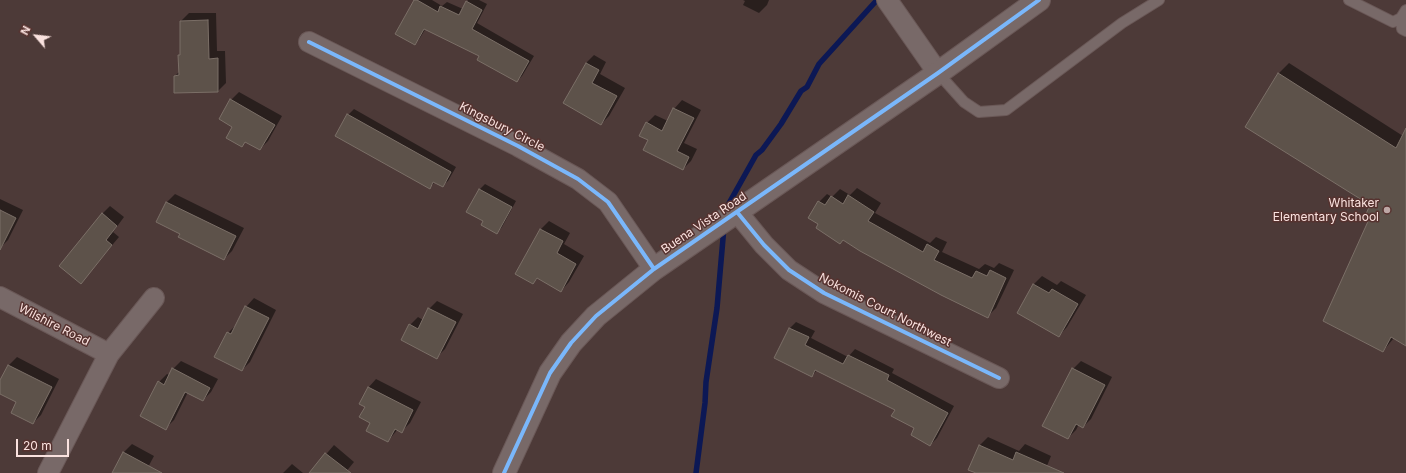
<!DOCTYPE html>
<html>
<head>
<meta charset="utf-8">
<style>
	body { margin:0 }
	#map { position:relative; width:1406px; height:473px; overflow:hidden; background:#4d3a38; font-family:Inter,sans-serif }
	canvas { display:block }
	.north { position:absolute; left:16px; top:16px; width:40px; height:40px; -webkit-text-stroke:3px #56322f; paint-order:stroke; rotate:298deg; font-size:11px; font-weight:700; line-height:16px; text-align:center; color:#fae2df }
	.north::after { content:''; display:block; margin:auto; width:14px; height:18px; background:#fae2df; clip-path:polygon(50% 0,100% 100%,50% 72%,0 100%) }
	.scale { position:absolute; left:16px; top:439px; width:53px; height:18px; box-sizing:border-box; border:2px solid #fae2df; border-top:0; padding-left:5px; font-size:12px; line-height:14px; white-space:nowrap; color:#fae2df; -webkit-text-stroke:3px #56322f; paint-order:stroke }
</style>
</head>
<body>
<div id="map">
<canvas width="1406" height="473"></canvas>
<div class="north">N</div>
<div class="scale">20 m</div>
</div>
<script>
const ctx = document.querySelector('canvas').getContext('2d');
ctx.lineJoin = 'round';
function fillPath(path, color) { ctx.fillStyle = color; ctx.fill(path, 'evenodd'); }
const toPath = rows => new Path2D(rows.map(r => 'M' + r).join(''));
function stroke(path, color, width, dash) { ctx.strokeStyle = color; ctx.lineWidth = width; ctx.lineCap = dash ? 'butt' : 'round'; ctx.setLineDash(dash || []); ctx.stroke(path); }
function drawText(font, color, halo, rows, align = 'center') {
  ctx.font = font + ' Inter,sans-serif'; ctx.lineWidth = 3; ctx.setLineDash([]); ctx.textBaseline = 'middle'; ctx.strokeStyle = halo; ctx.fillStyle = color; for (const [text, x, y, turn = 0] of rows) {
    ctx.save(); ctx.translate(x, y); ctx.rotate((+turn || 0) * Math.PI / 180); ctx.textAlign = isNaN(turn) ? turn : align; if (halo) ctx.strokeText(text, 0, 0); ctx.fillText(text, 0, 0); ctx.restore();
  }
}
const shadow = toPath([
	[415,0,432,0,442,6,447,2,463,9,468,0,479,0,487,4,477,23,534,56,522,76,517,81,481,56,426,28,420,38,415,44],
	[743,0,769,0,767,5,759,13,743,5,745,1],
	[189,13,216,13,217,51,225,51,226,83,218,91,175,92,175,76,180,71,181,54,181,21],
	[594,55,606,62,600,74,625,88,609,116,601,124,586,63],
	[1289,63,1403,136,1406,131,1406,344,1394,338,1383,351,1372,205,1246,127,1279,73],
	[239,92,282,116,268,141,260,149,246,141,242,145,231,100],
	[682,100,701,110,684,143,697,149,691,161,683,169,650,140,647,123,655,115,668,121,674,109],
	[354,109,456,167,448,181,442,186,435,182,429,188,348,115],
	[485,184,516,201,502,227,497,233,484,221,468,212,480,189],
	[857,188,881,203,875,213,930,243,936,237,947,242,942,252,979,269,985,264,994,268,999,263,1014,270,996,308,988,316,819,224,819,202,827,194,832,197,840,189,850,195],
	[175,194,244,228,232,251,224,259,181,233,157,222,167,202],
	[0,199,23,210,8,240,0,248],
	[110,206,124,217,113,232,119,237,81,282,102,214],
	[549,221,570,233,564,244,584,256,569,282,561,291,538,278,533,283,516,274,541,229],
	[1042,276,1057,285,1061,281,1086,295,1067,327,1059,336,1018,312,1034,284],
	[254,298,276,310,250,362,242,370,228,333,236,325,246,307],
	[437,301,463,314,445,349,437,357,410,325,418,317,423,320,429,309],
	[796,322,815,331,811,338,848,357,855,349,894,369,892,373,954,406,937,438,930,445,916,428,896,410,817,370,812,376,775,357,790,328],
	[17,357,59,379,41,415,33,423,17,402,0,393,0,382,9,365],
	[181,361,218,379,211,392,203,400,188,392,174,420,166,428,159,382,167,374,170,375,173,369],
	[1081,361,1112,377,1091,419,1083,427,1079,424,1076,430,1068,438,1073,369],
	[376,379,421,402,410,423,402,431,398,429,388,441,371,422,366,406,368,388],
	[988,437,1019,451,1025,444,1051,456,1044,473,978,473,980,445],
	[132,444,154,456,145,473,112,473,124,452],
	[334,445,354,462,345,473,310,473],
	[292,464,303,473,283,473]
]);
const stream = toPath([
	[726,211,728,205,756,155,762,150,781,124,801,91,807,87,819,64,877,0],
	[696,473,705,403,706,382,717,308,724,227]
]);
const building = toPath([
	[414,0,417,0,438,12,440,6,459,15,466,1,482,10,472,29,529,61,517,82,477,60,479,56,424,29,415,45,395,34,414,0],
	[208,20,209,59,218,58,218,92,174,93,174,76,179,75,178,55,180,55,180,21,208,20],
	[586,63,599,70,592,83,617,96,601,125,563,103,586,63],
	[1278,73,1396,148,1406,128,1406,346,1391,337,1383,352,1323,321,1370,217,1366,214,1370,205,1245,127,1278,73],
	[230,99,275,125,260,150,245,142,242,147,226,138,232,127,219,119,230,99],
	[673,108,694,118,677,151,689,157,683,170,643,150,648,140,639,136,646,122,662,131,673,108],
	[347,114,451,172,443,187,433,182,430,189,335,136,347,114],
	[479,189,512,207,497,234,481,225,483,221,466,212,479,189],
	[848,195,874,212,868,221,923,252,927,244,939,251,934,260,972,278,976,271,987,276,990,270,1006,278,988,318,941,295,860,251,843,240,840,244,816,228,818,224,808,218,818,201,825,205,831,196,843,204,848,195],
	[166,202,236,236,224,260,178,237,180,234,156,222,166,202],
	[0,210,16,218,0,250,0,210],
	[102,213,117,226,106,240,112,245,81,284,59,266,102,213],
	[540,229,563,241,557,253,576,264,561,292,537,278,533,284,515,274,540,229],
	[1033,284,1049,293,1052,289,1078,304,1059,337,1017,313,1033,284],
	[245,306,269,318,242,371,214,357,227,332,231,334,245,306],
	[428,308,456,322,437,359,401,340,409,324,418,329,428,308],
	[789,328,809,337,805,345,843,364,848,355,889,375,887,380,948,413,930,446,911,435,914,428,891,416,895,410,815,370,812,377,774,358,789,328],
	[8,365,52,387,33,424,11,413,16,402,0,394,0,380,8,365],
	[172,368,210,388,203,401,185,392,166,430,140,416,158,381,164,385,172,368],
	[1072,368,1105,385,1083,428,1076,424,1068,439,1042,426,1072,368],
	[368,387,413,410,402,433,395,429,388,442,366,431,370,423,359,417,365,407,359,404,368,387],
	[979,445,1013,460,1016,452,1064,473,976,473,968,470,979,445],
	[123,452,162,473,112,473,123,452],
	[325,453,351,473,309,473,325,453]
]);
const lane = toPath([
	[1349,0,1393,22,1401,18,1406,10],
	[1401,18,1402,29,1406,31],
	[938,73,964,102,979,112,1006,110,1122,23,1159,0]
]);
const street = toPath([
	[887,0,938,73],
	[309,42,518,146,578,179,608,202,654,269],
	[737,212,764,245,789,270,824,293,999,378],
	[0,297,109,354],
	[48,473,109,354,154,298]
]);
const secondary = toPath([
	[504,473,550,373,571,343,596,316,654,269,938,73,1039,0]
]);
const cycleway = toPath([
	[309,42,518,146,578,179,608,202,654,269],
	[737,212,764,245,789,270,824,293,999,378],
	[504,473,550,373,571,343,596,316,654,269,938,73,1039,0]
]);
const markers = [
	[1387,210,4,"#bda7a5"]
];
const streetNames = [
	["Kingsbury Circle",502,127,27],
	["Buena Vista Road",704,223,-34],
	["Nokomis Court Northwest",885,310,27],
	["Wilshire Road",54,325,27]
];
const poiNames = [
	["Whitaker",1379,203],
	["Elementary School",1379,217]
];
fillPath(shadow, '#0007');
stroke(stream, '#0c1855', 5.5);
fillPath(building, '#5d524a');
stroke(building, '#7b6f67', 1);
stroke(lane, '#6a5857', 12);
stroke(street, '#6a5857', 22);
stroke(secondary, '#6a5857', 24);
stroke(lane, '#786968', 10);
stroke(street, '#786968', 20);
stroke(secondary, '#786968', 22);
stroke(cycleway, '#7ab7fb', 4);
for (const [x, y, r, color] of markers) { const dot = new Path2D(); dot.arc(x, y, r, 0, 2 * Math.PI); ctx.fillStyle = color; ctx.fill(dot); stroke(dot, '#56322f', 1.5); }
drawText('12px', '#fae2df', '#56322f', streetNames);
drawText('12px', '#fae2df', '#56322f', poiNames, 'right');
</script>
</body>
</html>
